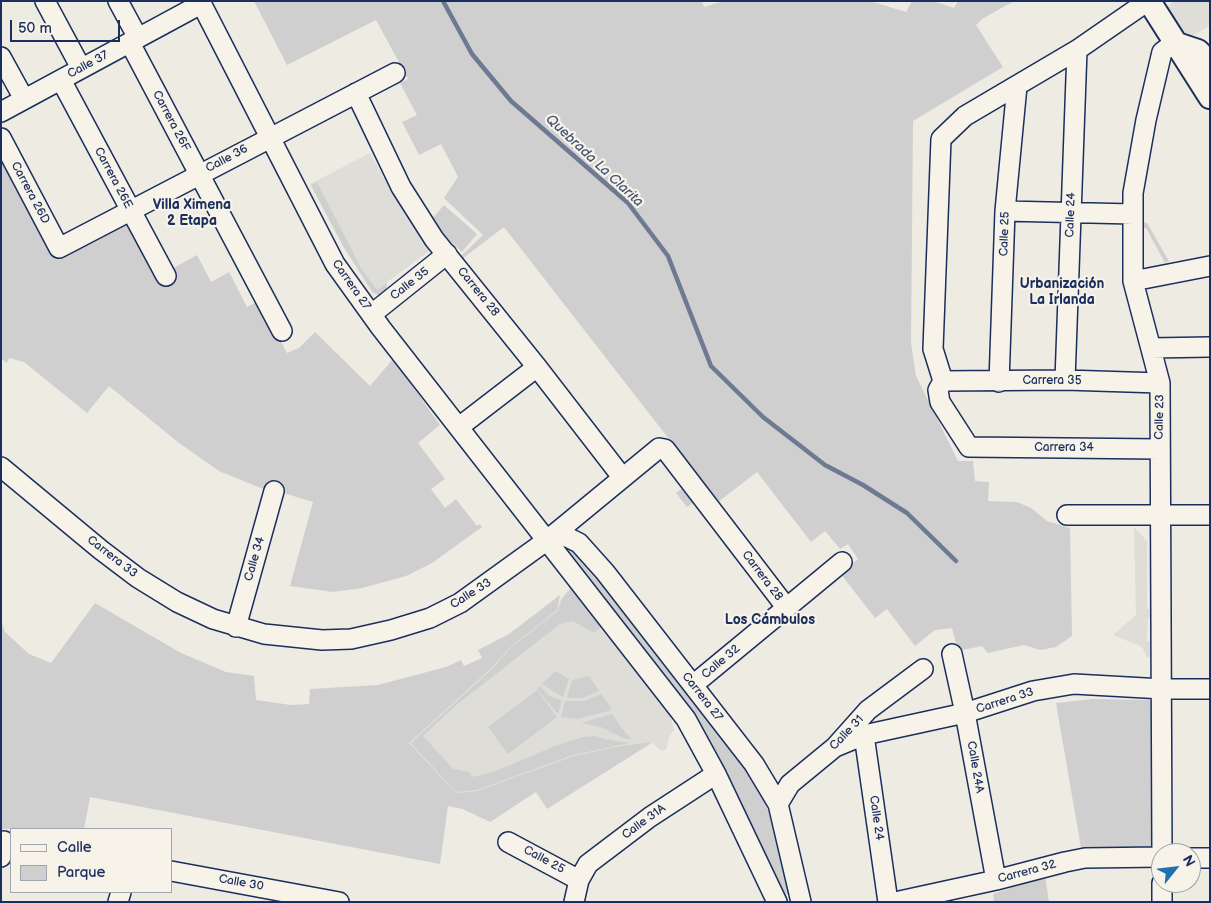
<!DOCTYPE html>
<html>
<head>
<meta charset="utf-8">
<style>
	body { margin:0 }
	#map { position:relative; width:1211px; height:903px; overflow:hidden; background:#eeebe2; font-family:"Balsamiq Sans",sans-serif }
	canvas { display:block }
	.frame { position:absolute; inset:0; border:2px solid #1b2f5e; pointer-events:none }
	.legend { position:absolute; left:10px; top:828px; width:162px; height:65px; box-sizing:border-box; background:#f7f3e8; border:1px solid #9fa5b1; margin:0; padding:6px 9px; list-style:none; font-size:15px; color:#1b2f5e }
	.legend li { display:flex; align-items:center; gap:10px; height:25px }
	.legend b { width:25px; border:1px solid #9fa5b1 }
	.north { position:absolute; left:1151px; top:843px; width:50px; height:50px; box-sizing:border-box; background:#f7f3e8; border:1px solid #9fa5b1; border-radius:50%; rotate:61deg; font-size:14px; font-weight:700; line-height:20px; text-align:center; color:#1b2f5e }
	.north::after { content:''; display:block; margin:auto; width:18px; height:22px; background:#1f6fb2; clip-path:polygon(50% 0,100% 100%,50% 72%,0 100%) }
	.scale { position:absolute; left:10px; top:20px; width:110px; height:22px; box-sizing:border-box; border:2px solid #1b2f5e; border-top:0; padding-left:6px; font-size:15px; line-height:18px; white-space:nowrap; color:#1b2f5e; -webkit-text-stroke:4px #f7f3e8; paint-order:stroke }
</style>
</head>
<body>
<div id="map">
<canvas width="1211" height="903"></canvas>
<div class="frame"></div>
<ul class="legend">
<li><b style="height:6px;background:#f7f3e8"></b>Calle</li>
<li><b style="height:14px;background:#cfcfcf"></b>Parque</li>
</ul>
<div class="north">N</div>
<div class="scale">50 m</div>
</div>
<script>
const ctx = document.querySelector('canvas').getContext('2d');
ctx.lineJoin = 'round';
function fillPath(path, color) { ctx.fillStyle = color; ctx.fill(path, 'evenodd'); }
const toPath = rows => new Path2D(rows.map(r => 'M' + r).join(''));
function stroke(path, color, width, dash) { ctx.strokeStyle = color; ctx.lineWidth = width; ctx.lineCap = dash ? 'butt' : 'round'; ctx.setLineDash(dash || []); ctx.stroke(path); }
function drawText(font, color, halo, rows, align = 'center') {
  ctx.font = font + ' "Balsamiq Sans",sans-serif'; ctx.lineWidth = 4.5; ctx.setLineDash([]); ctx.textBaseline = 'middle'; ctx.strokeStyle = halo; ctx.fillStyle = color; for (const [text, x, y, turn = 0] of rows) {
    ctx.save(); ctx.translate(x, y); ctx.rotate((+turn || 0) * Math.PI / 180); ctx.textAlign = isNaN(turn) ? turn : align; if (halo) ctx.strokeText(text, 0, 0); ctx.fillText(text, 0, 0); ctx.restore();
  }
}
const built = toPath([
	[1175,1,1210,1,1210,25,1187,40,1165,8],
	[370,153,393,195,432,249,387,282,386,290,379,296,372,293,343,246,310,184],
	[1134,527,1147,541,1147,609,1157,609,1157,618,1148,618,1147,641,1156,641,1156,658,1147,657,1142,647,1113,635,1136,615],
	[571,587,671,717,674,730,669,737,666,750,660,750,651,742,620,746,574,756,477,791,456,793,409,743,488,671,514,644,556,610,561,598]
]);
const green = toPath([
	[254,1,702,1,704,7,723,1,870,1,906,12,912,1,933,1,954,8,958,1,1014,1,982,19,976,25,1003,67,913,121,911,343,916,376,958,461,973,461,975,481,989,482,988,501,1017,502,1031,508,1047,521,1070,528,1072,636,1056,647,1040,650,1024,645,988,653,982,646,958,651,952,628,935,630,915,646,887,609,875,618,840,573,858,559,848,544,840,549,825,531,811,542,757,472,718,502,504,227,462,259,461,256,483,235,444,198,458,177,441,144,419,155,402,122,417,115,400,83,408,79,376,20,287,65],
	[1,152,59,259,129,220,165,285,175,280,170,270,197,255,211,282,229,272,247,307,259,301,287,353,299,348,315,332,370,386,393,359,440,425,418,443,445,479,431,489,445,508,456,499,477,526,480,524,482,527,432,563,406,576,362,588,333,592,290,586,313,502,264,487,263,489,219,471,179,443,109,386,87,413,24,362,9,358,7,363,1,358],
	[317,182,361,268,377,290,387,283,386,290,379,295,373,292,343,246,311,185],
	[444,205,477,234,462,252,429,222],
	[1142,222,1147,223,1169,261,1165,263,1146,228,1139,228],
	[685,486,696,501,687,507,676,493],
	[570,547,586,556,761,787,793,895,785,894,763,853,704,733,564,550],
	[571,589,601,627,594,633,573,621,560,624,455,706,423,736,453,769,469,772,473,777,496,771,555,746,583,737,595,736,604,739,630,743,573,755,477,790,456,792,411,743,489,672,514,645,558,611,562,599],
	[560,595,557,610,514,644,488,671,409,743,456,793,477,791,574,756,620,746,651,742,650,744,547,809,536,792,490,822,463,809,448,806,440,864,90,797,84,829,1,829,1,621,5,632,29,654,51,663,95,603,181,653,226,672,254,676,256,700,291,705,309,704,310,689,378,685,446,667,461,660,464,666,482,658,478,650,509,634],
	[556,671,569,679,563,697,542,684],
	[589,676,599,691,582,698,567,698,572,680],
	[540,686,548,695,562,701,558,714,537,689],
	[537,690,557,717,508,754,488,727],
	[601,694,612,709,608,711,578,719,561,717,565,701,585,701],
	[1093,699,1150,700,1155,708,1153,850,1081,848,1056,703],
	[612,714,623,730,632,739,625,739,601,727,581,723],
	[1045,876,1049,902,994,902,993,894]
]);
const stream = toPath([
	[443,1,472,54,511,101,628,203,668,256,711,366,763,417,825,465,863,485,907,513,956,561]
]);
const minor = toPath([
	[45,1,81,68],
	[118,1,138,38],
	[200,1,335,264,381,328,686,719,716,774,777,902],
	[1148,1,1077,50,965,116,941,139,933,349,943,381,938,390,940,402,969,447,1159,449],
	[130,43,282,331],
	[1,57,24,99],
	[61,80,166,276],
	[356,93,401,187,434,239,537,367,622,477],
	[1,112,201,4],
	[1,138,59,248,395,73],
	[1005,211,1133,214],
	[1133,281,1210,266],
	[372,314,447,254],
	[1151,348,1210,347],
	[1065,380,1077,50],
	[943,381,1065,380,1160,383],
	[999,382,1005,211,1017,86],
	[459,427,537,367],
	[1,467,101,550,138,578,177,602,213,619,264,634,322,640,351,639,391,630,430,618,460,603,546,541,659,448,665,449,786,607],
	[1067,515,1210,515],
	[546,541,565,536,579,543,605,572,754,764,778,804,801,902],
	[236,627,274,491],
	[952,654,965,713,996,880],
	[693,685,842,562],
	[864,735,888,902],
	[835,747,864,735,965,713,1033,691,1074,684,1163,689,1210,689],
	[778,804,790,784,835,747,868,710,923,669],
	[508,842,579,880],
	[1162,853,1160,383,1133,281,1133,193,1146,120,1162,52,1174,43],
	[1,857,4,841],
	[1191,858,1210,858],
	[171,871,339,902],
	[1162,883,1162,902],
	[118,902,121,892],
	[574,902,579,880,588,864,650,817,716,774],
	[895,902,996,880,1065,862,1085,858,1161,857]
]);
const major = toPath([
	[1149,1,1210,97],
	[1174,43,1198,51,1210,64]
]);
const streetNames = [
	["Calle 37",88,65,-28],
	["Carrera 26F",171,121,62],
	["Calle 36",227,159,-28],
	["Carrera 26E",113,178,62],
	["Carrera 26D",30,193,62],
	["Calle 24",1071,215,-88],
	["Calle 25",1005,234,-88],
	["Calle 35",410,284,-38],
	["Carrera 27",351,285,55],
	["Carrera 28",478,292,51],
	["Carrera 35",1052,381],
	["Calle 23",1160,417,-89],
	["Carrera 34",1064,448],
	["Carrera 33",112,557,38],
	["Calle 34",255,559,-74],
	["Carrera 28",762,576,53],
	["Calle 33",471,594,-32],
	["Calle 32",721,662,-40],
	["Carrera 27",702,697,52],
	["Carrera 33",1005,701,-18],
	["Calle 31",847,733,-46],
	["Calle 24A",975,767,80],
	["Calle 24",876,818,82],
	["Calle 31A",644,822,-36],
	["Calle 25",544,860,28],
	["Carrera 32",1027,872,-15],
	["Calle 30",241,883,10]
];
const waterNames = [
	["Quebrada La Clarita",594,161,43]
];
const neighbourhoodNames = [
	["Villa Ximena",192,205],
	["2 Etapa",192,221],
	["Urbanización",1062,284],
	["La Irlanda",1062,300],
	["Los Cámbulos",770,620]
];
fillPath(built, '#deddd8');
fillPath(green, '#cfcfcf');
stroke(stream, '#6e7992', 4.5);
stroke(minor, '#1b2f5e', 22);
stroke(major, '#1b2f5e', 26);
stroke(minor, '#f7f3e8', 19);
stroke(major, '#f7f3e8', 22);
drawText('12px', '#1b2f5e', '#f7f3e8', streetNames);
drawText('italic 14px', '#455478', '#f7f3e8', waterNames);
drawText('bold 14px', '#1b2f5e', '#f7f3e8', neighbourhoodNames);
</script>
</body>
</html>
